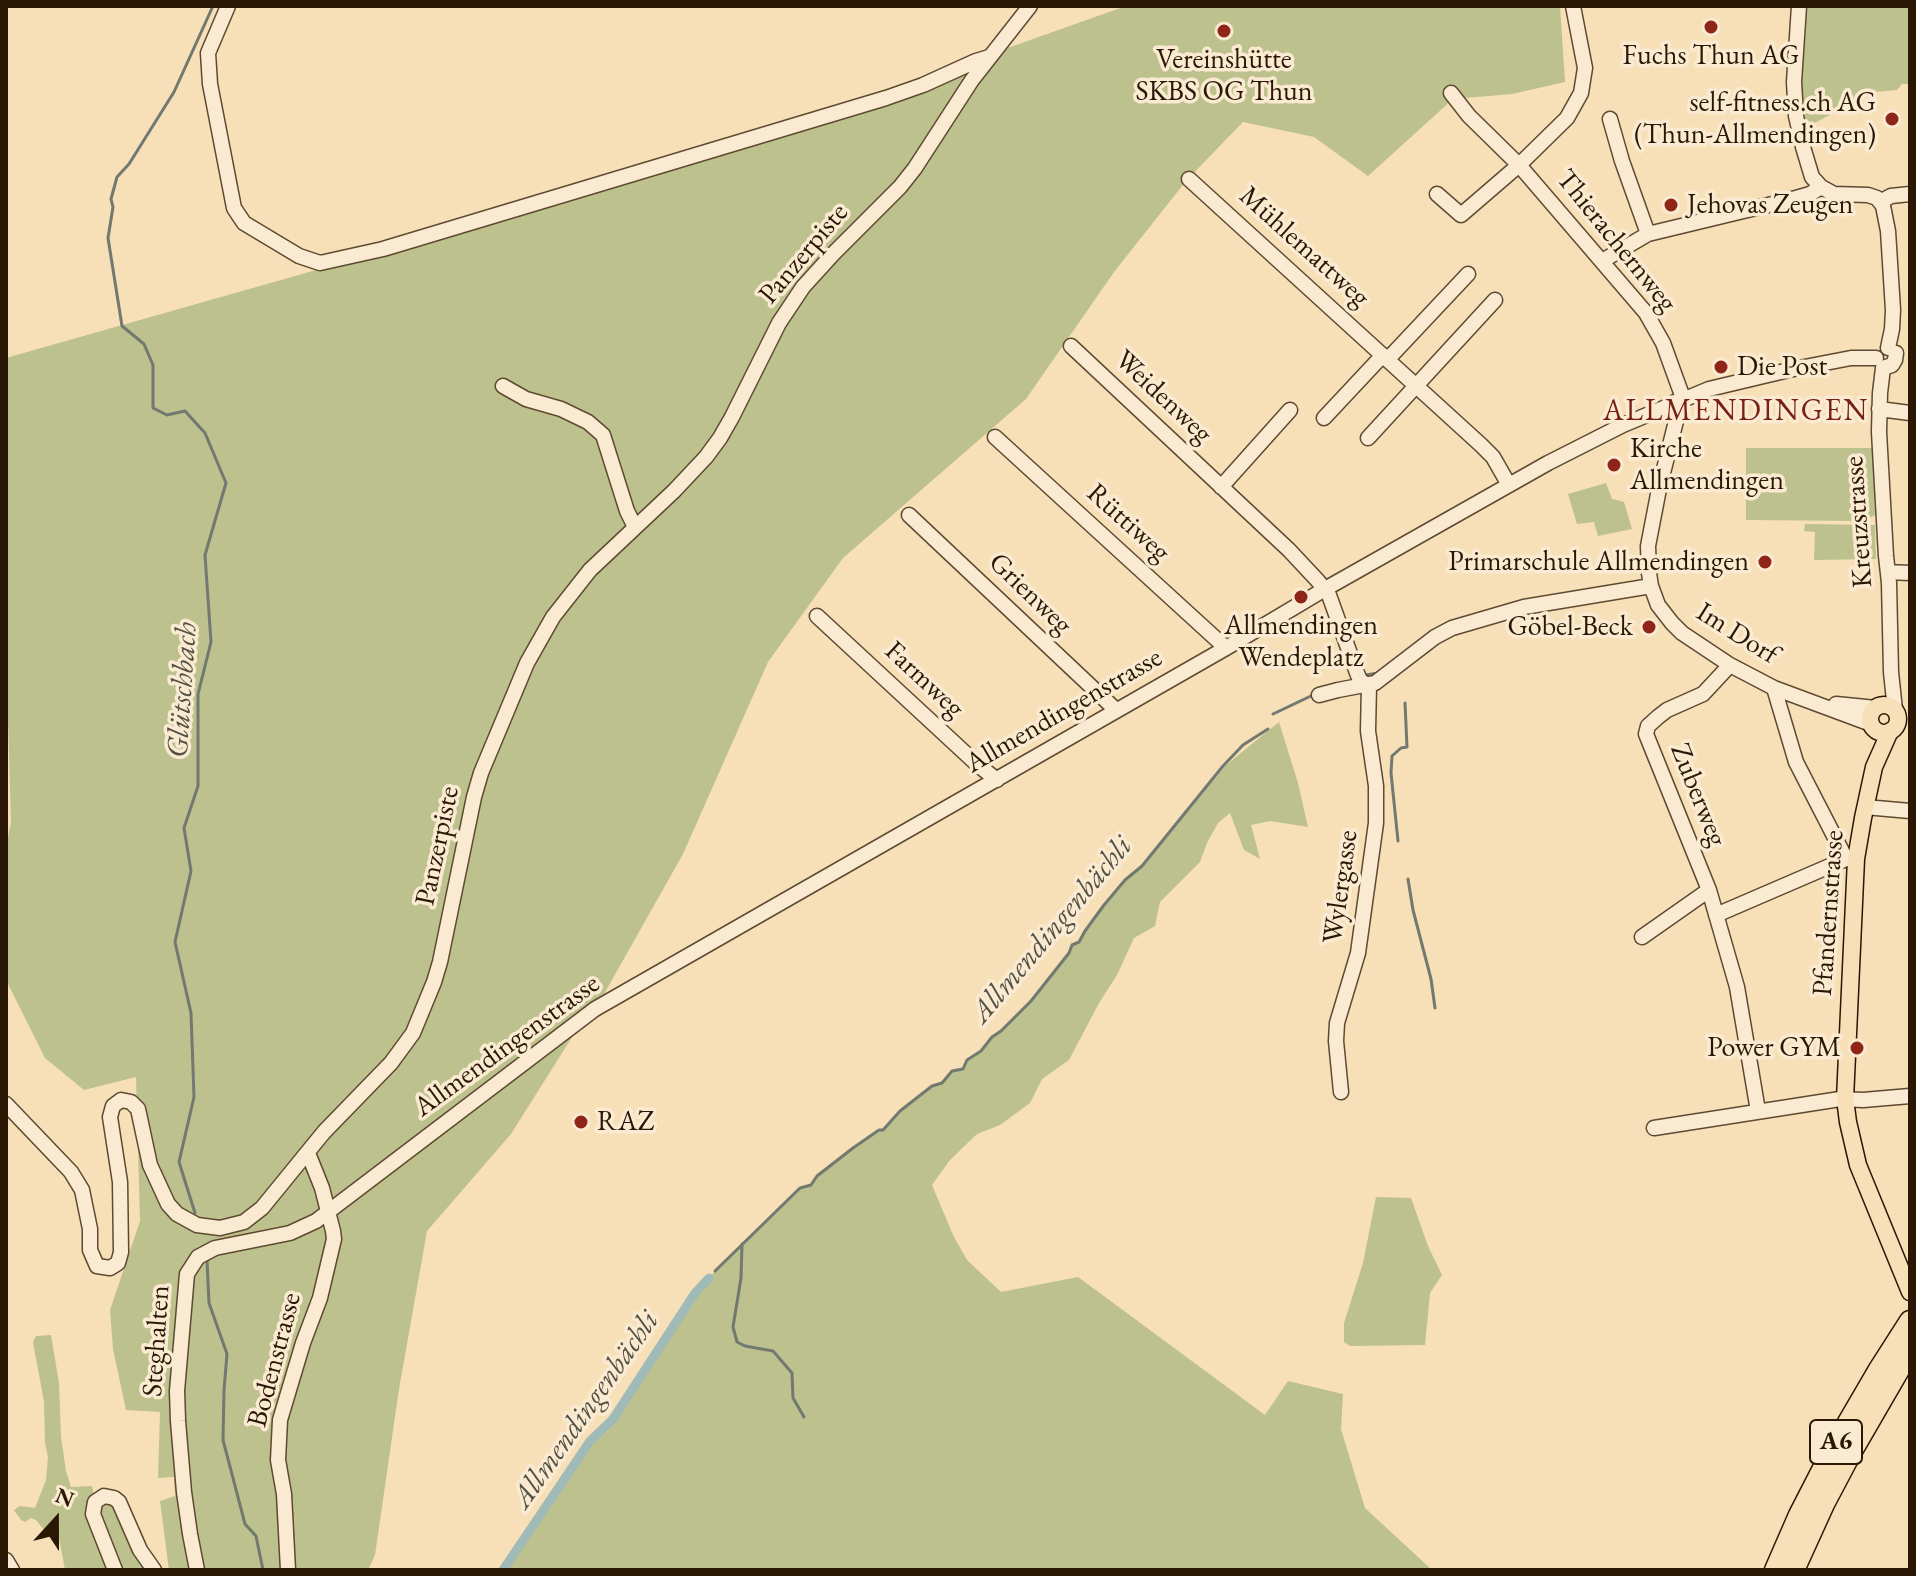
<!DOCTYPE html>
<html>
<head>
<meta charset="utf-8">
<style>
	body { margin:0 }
	#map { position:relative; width:1916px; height:1576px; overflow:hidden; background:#f7dfb8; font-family:"EB Garamond",serif }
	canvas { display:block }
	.frame { position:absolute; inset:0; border:8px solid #2a1804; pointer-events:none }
	.north { position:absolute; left:16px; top:1480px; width:80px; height:80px; -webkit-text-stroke:6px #faead1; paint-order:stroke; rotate:21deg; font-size:22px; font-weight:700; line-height:32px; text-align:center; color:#2a1804 }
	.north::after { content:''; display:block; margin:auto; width:28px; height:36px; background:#2a1804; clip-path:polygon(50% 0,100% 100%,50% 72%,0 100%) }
</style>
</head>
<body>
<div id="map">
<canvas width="1916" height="1576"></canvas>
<div class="frame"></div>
<div class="north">N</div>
</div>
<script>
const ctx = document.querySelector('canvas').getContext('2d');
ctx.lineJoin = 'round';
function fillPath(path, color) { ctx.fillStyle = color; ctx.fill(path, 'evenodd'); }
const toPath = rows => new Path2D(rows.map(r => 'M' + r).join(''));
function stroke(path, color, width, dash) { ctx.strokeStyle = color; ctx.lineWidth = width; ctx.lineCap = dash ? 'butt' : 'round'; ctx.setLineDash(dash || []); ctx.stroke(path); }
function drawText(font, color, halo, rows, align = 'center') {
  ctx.font = font + ' "EB Garamond",serif'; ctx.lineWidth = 7; ctx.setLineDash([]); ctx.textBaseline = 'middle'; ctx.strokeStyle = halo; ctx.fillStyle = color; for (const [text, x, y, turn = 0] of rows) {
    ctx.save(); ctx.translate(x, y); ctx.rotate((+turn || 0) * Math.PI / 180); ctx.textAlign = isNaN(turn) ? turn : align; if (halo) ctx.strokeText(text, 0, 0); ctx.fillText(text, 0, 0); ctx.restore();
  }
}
const green = toPath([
	[1126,6,1560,6,1565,82,1512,94,1453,99,1368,176,1314,137,1243,122,1186,181,1114,272,1026,399,843,558,768,662,683,854,599,1003,579,1026,511,1134,427,1231,399,1389,375,1555,368,1570,169,1570,160,1501,175,1496,174,1477,158,1478,160,1412,126,1410,113,1349,110,1310,140,1221,136,1077,84,1090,45,1058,9,986,6,976,6,847,11,822,6,655,6,358,644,177],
	[1803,6,1910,6,1910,79,1908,80,1908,84,1902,84,1897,90,1874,92,1803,129,1798,59],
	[1746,448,1873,448,1875,515,1863,521,1746,520],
	[1606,483,1612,499,1624,502,1632,529,1598,536,1594,522,1577,524,1568,494],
	[1805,524,1875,525,1876,559,1814,560,1815,532,1804,531],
	[1279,722,1298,783,1308,827,1270,821,1251,825,1260,859,1244,850,1230,813,1218,823,1207,843,1200,862,1160,902,1155,926,1134,938,1117,975,1099,1003,1069,1060,1042,1079,1030,1103,1000,1125,977,1134,950,1160,932,1185,953,1235,967,1260,1001,1292,1078,1277,1265,1415,1288,1381,1343,1394,1341,1429,1365,1508,1432,1570,503,1570,590,1441,613,1419,695,1293,717,1269,800,1188,811,1185,817,1176,853,1148,879,1130,883,1130,900,1111,932,1086,942,1083,952,1071,963,1069,967,1060,981,1051,992,1037,1001,1031,1031,1001,1069,953,1072,945,1079,942,1085,931,1104,905,1125,880,1142,866,1226,765],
	[1376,1197,1411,1198,1428,1246,1442,1275,1430,1293,1425,1345,1350,1346,1344,1342,1344,1323,1363,1263],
	[51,1335,59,1383,61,1437,66,1471,71,1487,92,1486,112,1570,65,1570,59,1538,56,1536,49,1536,36,1520,31,1518,25,1522,21,1520,14,1510,20,1506,35,1508,46,1480,48,1457,45,1443,44,1402,33,1342,36,1336],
	[111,1502,149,1570,119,1570,98,1508,100,1505]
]);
const stream = toPath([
	[1365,675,1379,673],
	[1273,714,1313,695],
	[1398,841,1391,773,1392,756,1401,748,1407,747,1405,703],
	[1408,879,1413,910,1431,979,1435,1008],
	[195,1213,179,1162,194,1097,191,1013,175,942,191,871,184,828,198,786,198,694,211,642,205,555,226,483,205,433,185,411,167,415,153,408,153,365,144,344,122,326,108,238,113,207,111,199,117,177,129,164,174,92,213,6],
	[742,1244,741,1278,733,1327,737,1342,745,1346,773,1351,792,1373,793,1398,804,1417],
	[207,1260,209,1303,227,1354,224,1390,223,1440,245,1524,256,1536,263,1570],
	[715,1271,800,1188,811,1185,817,1176,853,1148,879,1130,883,1130,900,1111,932,1086,942,1083,952,1071,963,1069,967,1060,981,1051,992,1037,1001,1031,1031,1001,1069,953,1072,945,1079,942,1085,931,1104,905,1125,880,1142,866,1223,766,1243,745,1268,729]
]);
const canal = toPath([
	[503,1570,590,1441,613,1419,695,1293,709,1278]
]);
const minor = toPath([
	[228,6,208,53,210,84,234,208,244,223,299,256,320,263,383,249,886,98,923,85,976,61,989,57],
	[1573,6,1585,68,1581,93,1567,118,1519,165,1646,313,1663,343,1683,398],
	[1799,6,1794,82,1796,116,1803,147,1812,177,1821,187,1834,194,1868,195,1877,198,1883,206,1888,231,1893,310,1892,329,1888,348],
	[1610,119,1622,161,1648,234],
	[1189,179,1481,445,1493,457,1509,485],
	[1437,194,1461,215,1519,165,1469,116,1451,93],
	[1880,202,1891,196,1910,194],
	[1602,261,1648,234,1789,200,1810,194,1821,187],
	[1071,346,1289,550,1318,581,1329,595,1357,673,1360,680,1366,685],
	[1388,359,1468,274],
	[1883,368,1880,393,1879,432,1886,556,1889,583,1891,672,1895,710],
	[1883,368,1892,365,1895,360,1896,353],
	[503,386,526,399,561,409,588,422,603,435,627,511,635,527],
	[1675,402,1677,417,1659,489,1648,546,1649,573,1651,586,1658,605,1672,623,1682,633,1730,665,1774,688,1871,724],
	[1879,409,1910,413],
	[1324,418,1383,355],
	[995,437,1226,648],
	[1368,438,1495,300],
	[1221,487,1290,410],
	[909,515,1116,710],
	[1888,572,1910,573],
	[817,616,978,765,997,780],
	[1730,665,1703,694,1667,710,1658,717,1648,726,1646,734,1709,890,1737,987,1758,1111],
	[1774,688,1796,762,1846,859],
	[1319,695,1338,690,1375,683,1435,637,1452,628,1524,607,1651,586],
	[1836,704,1876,708],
	[1865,807,1910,811],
	[1716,915,1846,859,1852,859],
	[1642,937,1709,890],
	[1341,1092,1336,1041,1337,1023,1358,953,1376,823,1376,786,1368,731,1369,685],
	[6,1104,71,1172,82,1190,90,1229,90,1250,97,1266,110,1268,118,1263,121,1252,120,1182,110,1117,113,1106,121,1100,131,1102,138,1109,150,1165,168,1204,177,1214,197,1225,220,1228,244,1222,262,1208,324,1132,391,1063,413,1033,434,982,440,962,474,797,481,773,527,663,553,617,590,570,674,491,706,457,720,438,732,417,779,323,803,287,833,254,900,187,915,168,972,80,1030,6],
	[1654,1128,1840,1099,1863,1100,1910,1096],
	[6,1560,12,1570],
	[115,1570,93,1514,95,1502,104,1496,114,1498,119,1502,140,1550,154,1570],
	[197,1570,190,1534,184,1492,178,1421,177,1391,187,1274,198,1257,215,1248,290,1233,316,1221,595,1009,1226,648,1325,589,1548,463,1623,425,1709,389,1789,370,1851,358,1876,358],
	[288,1570,284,1494,278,1460,280,1420,303,1343,320,1298,334,1239,333,1231,322,1188,308,1153]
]);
const major = toPath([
	'1870 719a14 14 0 1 1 28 0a14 14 0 1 1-28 0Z',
	[1890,731,1874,767,1863,818,1856,859,1845,1099,1848,1122,1858,1165,1910,1292]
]);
const highway = toPath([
	[1775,1570,1799,1515,1836,1443,1878,1371,1910,1321],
	[1794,1570,1824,1504,1852,1451,1910,1351]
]);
const markers = [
	[1711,27,8,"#8f2418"],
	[1224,31,8,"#8f2418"],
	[1892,119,8,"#8f2418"],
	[1671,205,8,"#8f2418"],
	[1721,367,8,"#8f2418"],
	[1614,465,8,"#8f2418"],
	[1765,562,8,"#8f2418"],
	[1301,597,8,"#8f2418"],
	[1649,627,8,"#8f2418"],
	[1857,1048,8,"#8f2418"],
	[581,1122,8,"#8f2418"]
];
const shields = [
	[1836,1442,52]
];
const shieldNames = [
	["A6",1836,1442]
];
const poiNames = [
	["Fuchs Thun AG",1711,56,"center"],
	["Vereinshütte",1224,60,"center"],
	["SKBS OG Thun",1224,92,"center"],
	["self-fitness.ch AG",1876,103],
	["(Thun-Allmendingen)",1876,135],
	["Jehovas Zeugen",1687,205,"left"],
	["Die Post",1737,367,"left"],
	["Kirche",1630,449,"left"],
	["Allmendingen",1630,481,"left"],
	["Primarschule Allmendingen",1749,562],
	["Allmendingen",1301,626,"center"],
	["Wendeplatz",1301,658,"center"],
	["Göbel-Beck",1633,627],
	["Power GYM",1841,1048],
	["RAZ",597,1122,"left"]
];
const streetNames = [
	["Thierachernweg",1616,241,51],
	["Mühlemattweg",1304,247,42],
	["Panzerpiste",804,254,-50],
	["Weidenweg",1163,397,43],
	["Kreuzstrasse",1859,522,-94],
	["Rüttiweg",1128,523,42],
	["Grienweg",1030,594,44],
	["Im Dorf",1737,634,32],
	["Farmweg",924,680,43],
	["Allmendingenstrasse",1064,711,-30],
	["Zuberweg",1698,795,68],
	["Panzerpiste",438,846,-78],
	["Wylergasse",1341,887,-82],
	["Pfandernstrasse",1829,913,-86],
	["Allmendingenstrasse",507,1046,-36],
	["Steghalten",157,1341,-86],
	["Bodenstrasse",275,1360,-75]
];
const neighbourhoodNames = [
	["ALLMENDINGEN",1736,412]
];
const waterNames = [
	["Glütschbach",183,690,-86],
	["Allmendingenbächli",1052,930,-50],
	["Allmendingenbächli",586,1410,-55]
];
fillPath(green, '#bdc18e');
stroke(stream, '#717970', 3);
stroke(canal, '#a0bab8', 9);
stroke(minor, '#5d4a31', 17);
stroke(major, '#2a1804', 19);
stroke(highway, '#2a1804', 23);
stroke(minor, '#faead1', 14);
stroke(major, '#f7dfb8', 16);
stroke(highway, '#f7dfb8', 20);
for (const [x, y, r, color] of markers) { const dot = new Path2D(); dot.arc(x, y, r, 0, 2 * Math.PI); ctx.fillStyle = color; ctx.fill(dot); stroke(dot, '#faead1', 3); }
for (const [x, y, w] of shields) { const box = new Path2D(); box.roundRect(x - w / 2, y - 22, w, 44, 6); ctx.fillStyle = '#faead1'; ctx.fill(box); stroke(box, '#2a1804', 2); }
drawText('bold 26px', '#2a1804', null, shieldNames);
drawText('28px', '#2a1804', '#faead1', poiNames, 'right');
drawText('28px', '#2a1804', '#faead1', streetNames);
ctx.letterSpacing = '2px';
drawText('30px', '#7a1f14', '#faead1', neighbourhoodNames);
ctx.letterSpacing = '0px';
drawText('italic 30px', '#535143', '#faead1', waterNames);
</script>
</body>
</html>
